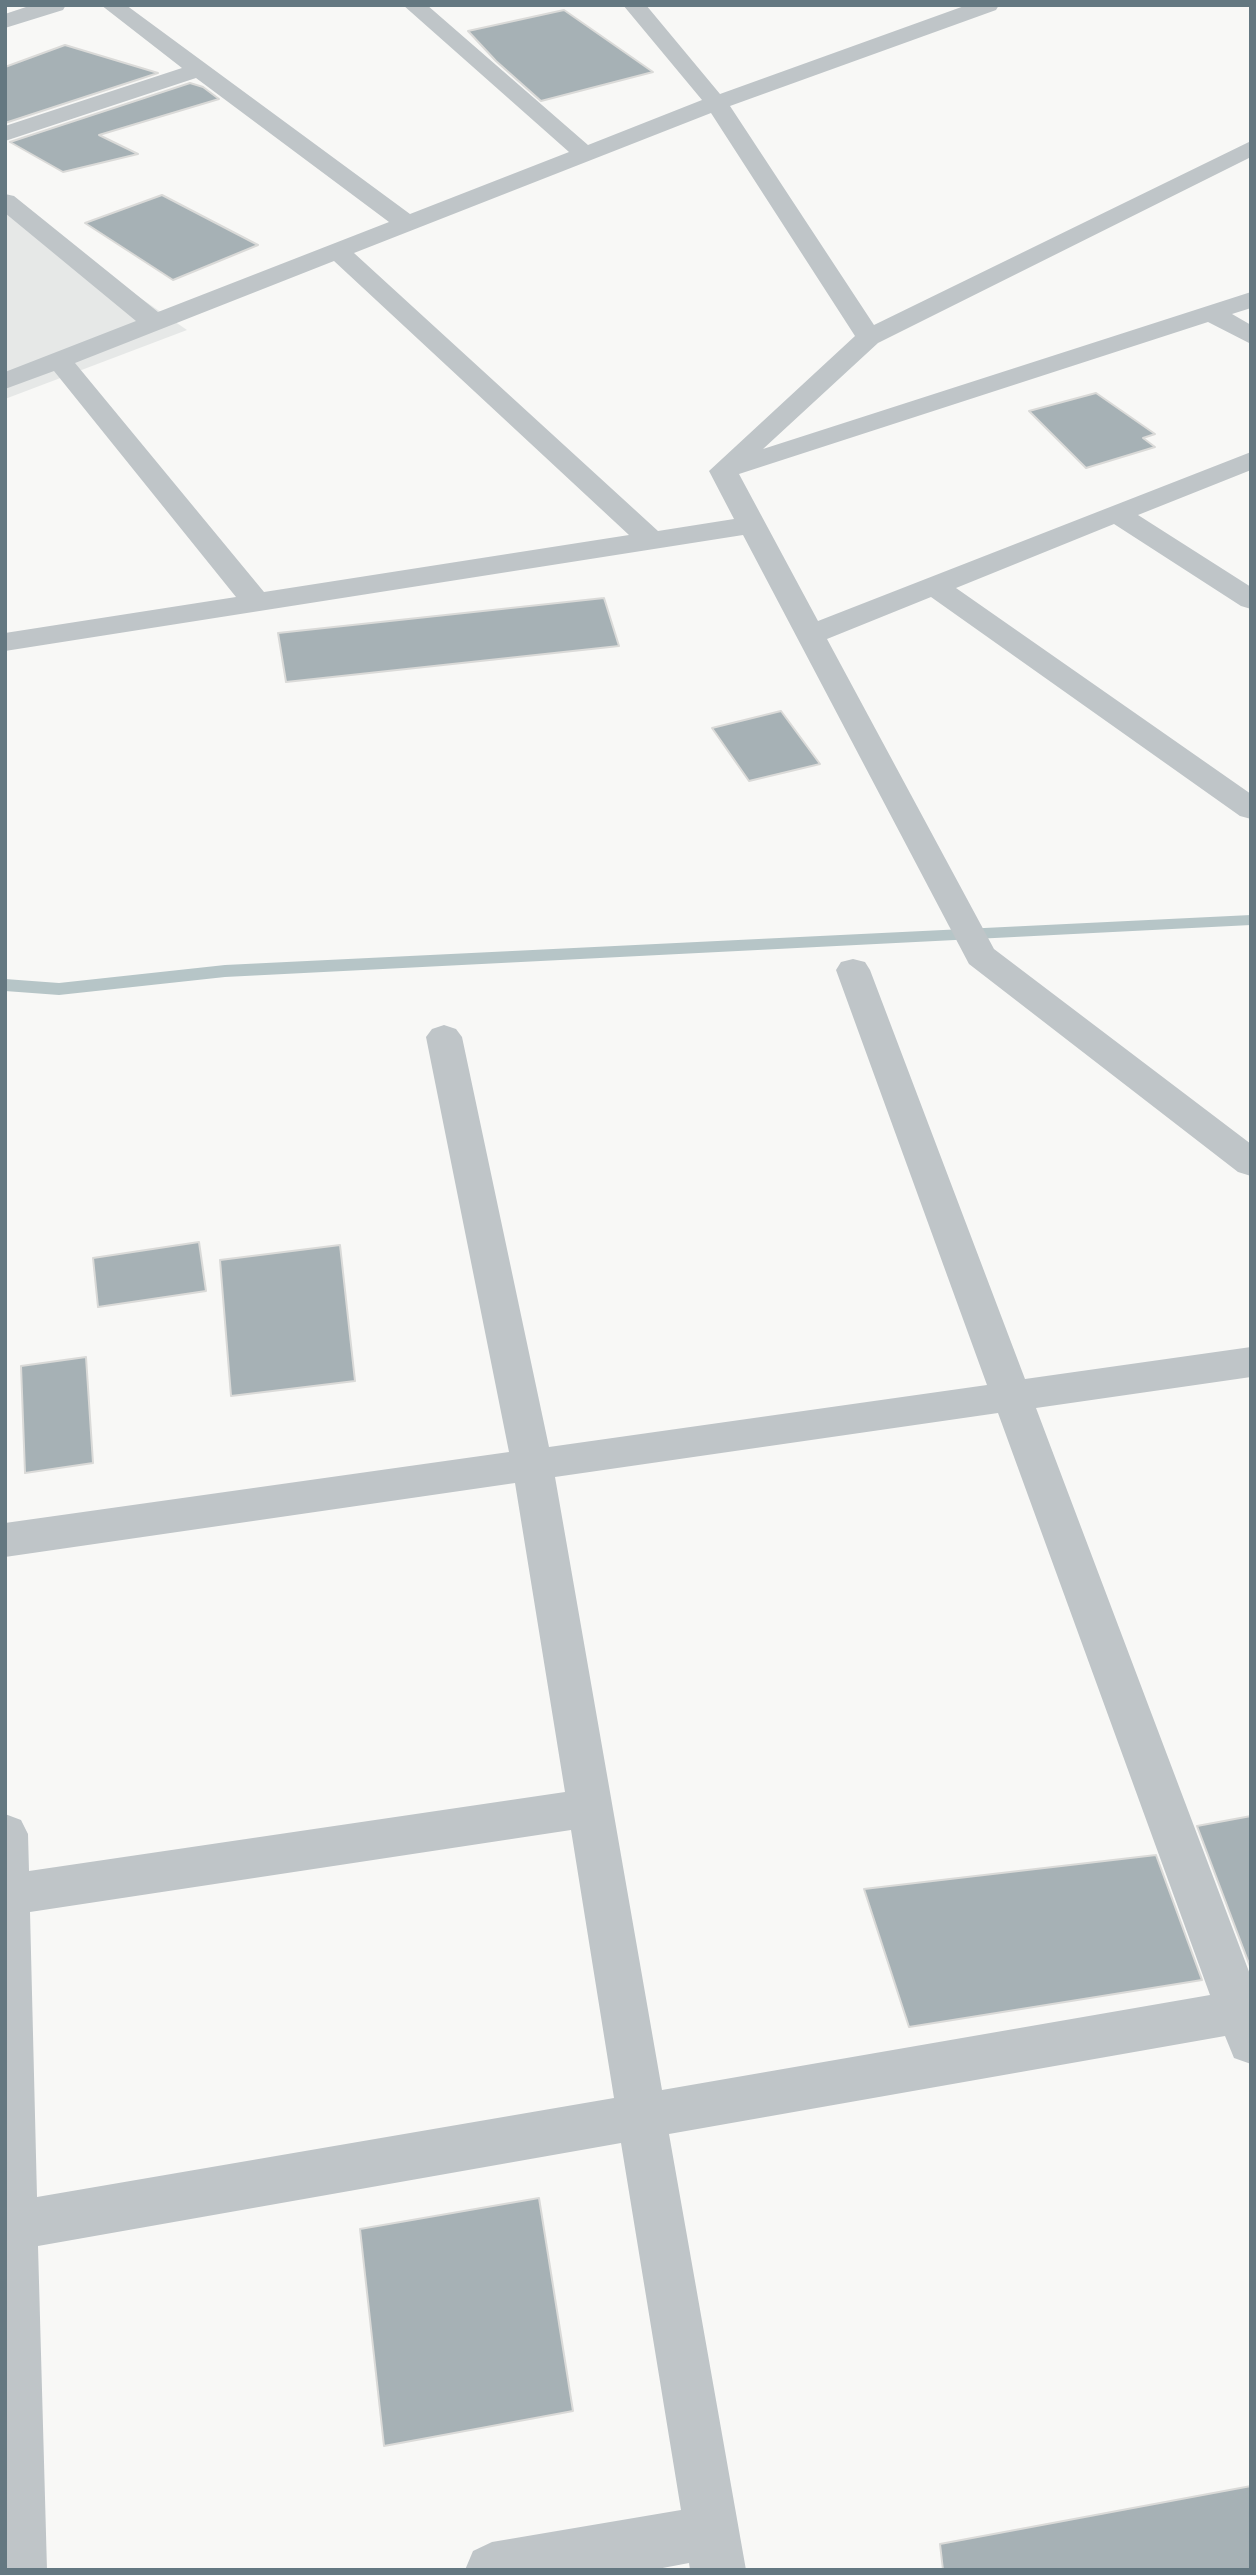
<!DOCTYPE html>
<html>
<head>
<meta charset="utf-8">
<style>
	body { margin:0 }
	#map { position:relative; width:1256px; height:2575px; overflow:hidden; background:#f8f8f6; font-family:Ubuntu,sans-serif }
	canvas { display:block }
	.frame { position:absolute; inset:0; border:7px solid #647881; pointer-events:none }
</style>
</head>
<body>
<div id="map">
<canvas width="1256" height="2575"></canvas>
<div class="frame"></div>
</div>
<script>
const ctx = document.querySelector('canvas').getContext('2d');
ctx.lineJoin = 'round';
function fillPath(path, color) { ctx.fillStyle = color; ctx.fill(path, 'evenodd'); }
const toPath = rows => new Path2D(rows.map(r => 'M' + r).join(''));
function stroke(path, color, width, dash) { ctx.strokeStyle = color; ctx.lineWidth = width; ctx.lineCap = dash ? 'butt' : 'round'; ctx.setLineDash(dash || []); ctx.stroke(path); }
const built = toPath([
	[5,205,187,330,5,399]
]);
const stream = toPath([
	[1251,915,1251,925,225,977,59,995,5,991,5,979,59,983,225,965,1251,915]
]);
const building = toPath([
	[564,10,653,72,541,101,496,61,468,31,564,10],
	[65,45,158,73,5,123,5,67,65,45],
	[190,83,203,87,219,99,99,135,138,154,63,172,10,142,190,83],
	[162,195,258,245,173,280,85,223,162,195],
	[1096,393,1155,434,1143,438,1155,447,1086,468,1029,411,1096,393],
	[604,598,619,646,286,682,278,633,604,598],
	[781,711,820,764,749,781,712,728,781,711],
	[199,1242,206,1291,98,1307,93,1258,199,1242],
	[340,1245,355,1381,231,1396,220,1260,340,1245],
	[86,1357,93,1463,25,1473,21,1366,86,1357],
	[1251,1816,1251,1969,1197,1826,1251,1816],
	[1156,1855,1202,1980,909,2027,864,1889,1156,1855],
	[539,2198,573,2411,384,2446,360,2229,539,2198],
	[1251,2486,1251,2570,943,2570,940,2544,1251,2486]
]);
const street = toPath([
	[32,5,66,5,63,10,5,28,5,14,32,5],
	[101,5,126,5,410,214,569,152,403,5,427,5,588,145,702,100,623,5,646,5,720,94,967,5,999,5,996,10,730,106,874,325,1251,141,1251,157,878,343,763,449,1251,292,1251,308,1232,314,1251,325,1251,344,1208,322,739,474,818,621,1251,452,1251,470,1138,515,1251,587,1251,609,1241,606,1114,524,956,588,1251,794,1251,819,1240,816,931,597,827,639,994,949,1251,1144,1251,1176,1238,1172,969,964,743,535,5,651,5,633,236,597,54,371,5,389,5,372,136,321,5,213,5,194,14,196,158,312,389,222,196,78,5,141,5,126,182,68,101,5],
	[711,113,855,336,709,471,734,519,658,531,354,253,711,113],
	[334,261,629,535,264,592,75,363,334,261],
	[853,959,865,962,870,970,1025,1379,1251,1347,1251,1377,1036,1408,1251,1977,1251,2064,1234,2058,1225,2036,669,2134,746,2570,690,2570,689,2563,652,2570,465,2570,473,2551,492,2542,681,2510,621,2143,38,2246,47,2570,5,2570,5,1814,21,1820,28,1834,29,1871,565,1792,515,1483,5,1557,5,1523,509,1452,426,1037,432,1029,444,1025,456,1029,462,1037,549,1447,987,1385,836,970,841,962,853,959],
	[998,1413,1210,1995,662,2090,555,1477,998,1413],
	[571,1830,614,2098,37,2197,30,1912,571,1830]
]);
fillPath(built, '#e6e8e7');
fillPath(stream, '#b6c5c7');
fillPath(building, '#a6b1b5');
stroke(building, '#dadad8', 2);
fillPath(street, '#bfc5c8');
</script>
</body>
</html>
